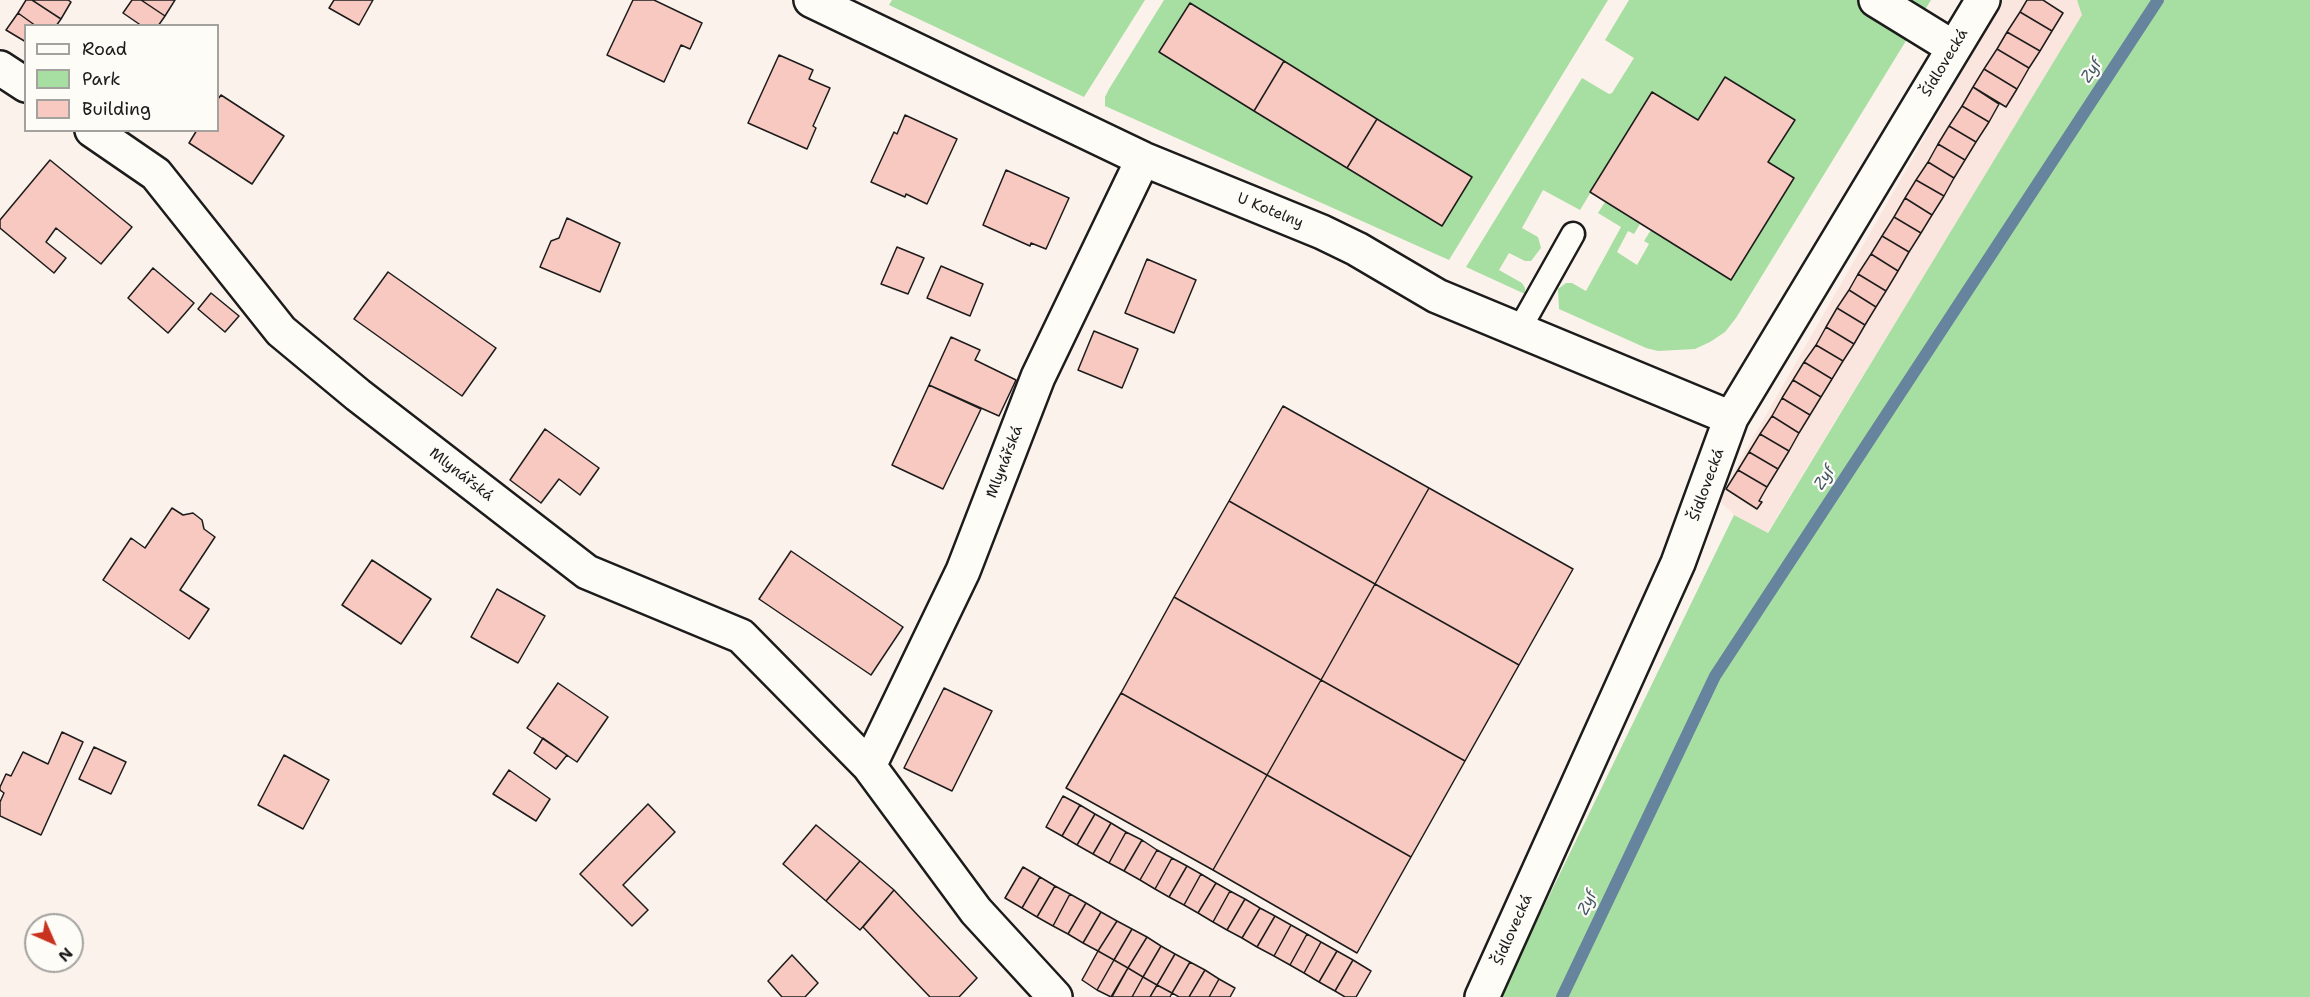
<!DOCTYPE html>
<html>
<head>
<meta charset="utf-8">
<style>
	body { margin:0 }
	#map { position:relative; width:2310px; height:997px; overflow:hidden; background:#fcf2ec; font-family:"Shantell Sans",sans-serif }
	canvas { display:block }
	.legend { position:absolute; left:24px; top:24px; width:195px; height:108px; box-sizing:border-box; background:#fdfcf7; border:2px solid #a3a29f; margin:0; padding:8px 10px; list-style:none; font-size:18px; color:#1c1c1c }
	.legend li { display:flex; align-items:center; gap:12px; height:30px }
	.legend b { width:30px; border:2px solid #a3a29f }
	.north { position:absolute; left:24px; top:913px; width:60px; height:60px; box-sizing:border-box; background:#fdfcf7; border:2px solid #a3a29f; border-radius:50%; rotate:135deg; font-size:16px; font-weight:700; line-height:24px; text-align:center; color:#1c1c1c }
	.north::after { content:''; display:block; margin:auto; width:21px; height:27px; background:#c8321e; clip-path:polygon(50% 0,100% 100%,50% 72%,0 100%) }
</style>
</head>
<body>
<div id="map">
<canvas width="2310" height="997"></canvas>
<ul class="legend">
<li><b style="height:8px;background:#fdfcf7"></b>Road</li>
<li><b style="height:16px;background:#a7dea1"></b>Park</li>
<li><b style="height:16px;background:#f8c9c0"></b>Building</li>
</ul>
<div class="north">N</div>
</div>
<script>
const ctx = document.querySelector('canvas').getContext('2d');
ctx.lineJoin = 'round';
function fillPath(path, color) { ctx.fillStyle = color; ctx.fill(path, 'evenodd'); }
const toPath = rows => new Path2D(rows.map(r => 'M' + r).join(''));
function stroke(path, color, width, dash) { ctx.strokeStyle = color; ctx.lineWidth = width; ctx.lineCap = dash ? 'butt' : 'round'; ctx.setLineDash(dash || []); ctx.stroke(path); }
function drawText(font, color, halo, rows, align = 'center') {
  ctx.font = font + ' "Shantell Sans",sans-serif'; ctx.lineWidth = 4.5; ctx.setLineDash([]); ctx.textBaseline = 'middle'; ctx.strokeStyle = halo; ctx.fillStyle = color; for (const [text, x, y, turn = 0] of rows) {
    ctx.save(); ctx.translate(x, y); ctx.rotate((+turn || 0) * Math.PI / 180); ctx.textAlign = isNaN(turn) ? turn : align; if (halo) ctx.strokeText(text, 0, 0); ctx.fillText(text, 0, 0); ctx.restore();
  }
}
const built = toPath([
	[2003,0,2077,0,2083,15,1767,533,1734,515,1718,499]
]);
const green = toPath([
	[892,0,1145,0,1084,97,889,5],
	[1164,0,1608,0,1449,260,1105,106,1105,97,1109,89],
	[1629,0,1931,0,1736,318,1725,332,1710,342,1695,349,1658,351,1646,348,1559,309,1558,289,1566,283,1572,283,1586,291,1621,227,1598,213,1605,202,1640,224,1634,234,1628,231,1617,252,1637,265,1649,244,1644,241,1651,230,1731,280,1794,178,1768,162,1795,120,1725,77,1698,120,1652,92,1580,210,1543,190,1522,228,1538,237,1541,248,1531,261,1525,261,1509,253,1499,270,1522,283,1525,288,1525,294,1466,267,1582,78,1609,94,1612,93,1634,58,1605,40],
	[2077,0,2310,0,2310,997,1500,997,1734,515,1768,533,2082,15]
]);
const stream = toPath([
	[1562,997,1715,676,2158,0]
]);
const building = toPath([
	[26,0,32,0,61,19,56,26,36,26,18,13,26,0],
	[32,0,68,0,71,2,61,19,32,0],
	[132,0,141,0,165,16,158,26,142,26,123,13,132,0],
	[141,0,175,0,165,16,141,0],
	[334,0,373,0,359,25,329,8,334,0],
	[633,0,654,0,702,23,690,49,681,45,664,82,607,55,633,0],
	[2027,0,2043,0,2063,13,2052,31,2020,12,2027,0],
	[1190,3,1284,61,1254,111,1159,52,1190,3],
	[2020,12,2052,31,2040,51,2007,32,2020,12],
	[18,13,36,26,26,26,26,42,6,30,18,13],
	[2007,32,2040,51,2029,68,1997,49,2007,32],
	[1997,49,2029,68,2017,89,1984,69,1997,49],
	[779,55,813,70,809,79,830,88,813,126,816,128,807,149,748,123,779,55],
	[1284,61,1377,119,1347,168,1254,111,1284,61],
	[1984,69,2017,89,2006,107,1973,87,1984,69],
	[1725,77,1795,120,1768,162,1794,178,1731,280,1590,192,1652,92,1698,120,1725,77],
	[1973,87,1999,104,1989,122,1962,106,1973,87],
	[221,95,284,136,252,184,189,143,197,130,218,130,218,99,221,95],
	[1962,106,1989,122,1976,142,1949,126,1962,106],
	[905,115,957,139,927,204,906,194,905,197,871,182,894,132,897,134,905,115],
	[1377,119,1472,177,1442,226,1347,168,1377,119],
	[1949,126,1976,142,1965,160,1938,144,1949,126],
	[1938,144,1965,160,1954,178,1928,162,1938,144],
	[50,160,132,227,101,264,56,228,46,242,66,258,54,273,0,228,0,220,50,160],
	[1928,162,1954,178,1944,196,1916,180,1928,162],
	[1006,170,1069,198,1046,249,1031,243,1030,246,983,225,1006,170],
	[1916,180,1944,196,1932,215,1905,198,1916,180],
	[1905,198,1932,215,1921,233,1894,217,1905,198],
	[1894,217,1921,233,1909,252,1882,236,1894,217],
	[567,218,620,243,600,292,540,267,551,241,559,238,567,218],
	[1882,236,1909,252,1898,271,1871,254,1882,236],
	[897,247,924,258,908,294,881,284,897,247],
	[1871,254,1898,271,1886,291,1858,274,1871,254],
	[1147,259,1196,280,1174,333,1125,313,1147,259],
	[941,266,983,284,970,316,927,298,941,266],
	[153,268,194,303,168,333,128,298,153,268],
	[388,272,496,348,462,396,354,319,388,272],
	[1858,274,1886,291,1876,307,1849,290,1858,274],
	[1849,290,1876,307,1865,325,1837,308,1849,290],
	[211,293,239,316,225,332,198,309,211,293],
	[1837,308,1865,325,1854,344,1826,327,1837,308],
	[1826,327,1854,344,1843,361,1816,345,1826,327],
	[1094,331,1138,349,1122,388,1078,370,1094,331],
	[951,337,980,350,975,360,1016,380,999,416,929,385,951,337],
	[1816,345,1843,361,1832,379,1804,362,1816,345],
	[1804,362,1832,379,1821,397,1793,380,1804,362],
	[1793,380,1821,397,1810,415,1782,398,1793,380],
	[929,385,981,409,943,489,892,465,929,385],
	[1782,398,1810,415,1799,433,1772,416,1782,398],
	[1283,406,1429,488,1375,584,1229,501,1283,406],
	[1772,416,1799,433,1789,451,1760,434,1772,416],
	[545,429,599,468,580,495,559,479,541,503,510,480,545,429],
	[1760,434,1789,451,1778,469,1749,452,1760,434],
	[1749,452,1778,469,1767,487,1738,470,1749,452],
	[1738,470,1767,487,1759,501,1762,502,1757,509,1726,489,1738,470],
	[1429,488,1573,569,1519,665,1375,584,1429,488],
	[1229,501,1375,584,1321,680,1174,597,1229,501],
	[172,508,183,515,193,513,202,520,204,529,215,537,180,590,209,609,189,639,103,580,131,538,145,548,172,508],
	[791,551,903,627,871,675,759,599,791,551],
	[372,560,431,599,401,644,342,605,372,560],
	[1375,584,1519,665,1465,761,1321,680,1375,584],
	[497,589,545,616,518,663,471,637,497,589],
	[1174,597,1321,680,1267,775,1121,693,1174,597],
	[1321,680,1465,761,1411,857,1267,775,1321,680],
	[558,683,608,717,577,762,527,728,558,683],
	[944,688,992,711,952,791,904,768,944,688],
	[1121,693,1267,775,1213,870,1066,788,1121,693],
	[62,732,83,742,41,835,0,816,0,802,4,793,0,790,0,787,6,774,11,776,23,752,48,764,62,732],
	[543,738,567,755,556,769,534,753,543,738],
	[94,747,126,762,111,794,79,779,94,747],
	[284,755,329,780,303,829,258,805,284,755],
	[509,770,550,799,536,821,493,794,509,770],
	[1267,775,1411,857,1357,953,1213,870,1267,775],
	[1063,796,1080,805,1062,836,1046,827,1063,796],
	[648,804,675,832,623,885,648,910,632,926,580,874,648,804],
	[1080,805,1095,814,1077,845,1062,836,1080,805],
	[1095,814,1111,823,1093,854,1077,845,1095,814],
	[1111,823,1126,832,1109,863,1093,854,1111,823],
	[816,825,860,861,826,901,783,864,816,825],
	[1126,832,1142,840,1124,871,1109,863,1126,832],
	[1142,840,1157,850,1140,880,1124,871,1142,840],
	[1157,850,1172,858,1155,889,1140,880,1157,850],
	[1172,858,1187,866,1169,897,1155,889,1172,858],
	[860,861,894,890,860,930,826,901,860,861],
	[1187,866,1201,874,1184,905,1169,897,1187,866],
	[1023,867,1040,877,1022,908,1005,898,1023,867],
	[1201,874,1216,883,1198,913,1184,905,1201,874],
	[1040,877,1055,886,1037,917,1022,908,1040,877],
	[1216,883,1230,891,1213,922,1198,913,1216,883],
	[1055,886,1070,894,1053,926,1037,917,1055,886],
	[894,890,977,978,959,997,930,997,863,927,894,890],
	[1230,891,1245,899,1227,930,1213,922,1230,891],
	[1070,894,1086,903,1068,934,1053,926,1070,894],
	[1245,899,1260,908,1242,938,1227,930,1245,899],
	[1086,903,1101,912,1083,943,1068,934,1086,903],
	[1260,908,1275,916,1257,947,1242,938,1260,908],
	[1101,912,1117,921,1098,951,1083,943,1101,912],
	[1275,916,1291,925,1274,956,1257,947,1275,916],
	[1117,921,1132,929,1114,960,1098,951,1117,921],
	[1291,925,1307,934,1290,965,1274,956,1291,925],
	[1132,929,1147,937,1128,968,1114,960,1132,929],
	[1307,934,1321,942,1304,973,1290,965,1307,934],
	[1147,937,1161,946,1143,977,1128,968,1147,937],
	[1321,942,1337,951,1319,982,1304,973,1321,942],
	[1161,946,1175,954,1157,985,1143,977,1161,946],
	[1098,951,1114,960,1097,990,1082,980,1098,951],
	[1337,951,1353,960,1335,991,1319,982,1337,951],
	[1175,954,1190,962,1172,993,1157,985,1175,954],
	[792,955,818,983,805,997,782,997,768,981,792,955],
	[1114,960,1128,968,1111,997,1097,990,1114,960],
	[1353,960,1371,971,1356,997,1345,997,1335,991,1353,960],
	[1190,962,1205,970,1189,997,1179,997,1172,993,1190,962],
	[1128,968,1143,977,1132,997,1112,997,1128,968],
	[1205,970,1219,979,1209,997,1189,997,1205,970],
	[1143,977,1157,985,1150,997,1132,997,1143,977],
	[1219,979,1235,988,1230,997,1209,997,1219,979],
	[1157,985,1172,993,1170,997,1150,997,1157,985]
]);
const lane = toPath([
	[1519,330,1573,234]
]);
const street = toPath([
	[811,0,1143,159,1322,232,1357,249,1437,296,1731,418],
	[1876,0,1954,48],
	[0,68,26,85],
	[92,130,156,174,281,331,358,395,587,572,741,636,869,766,976,911,1055,997],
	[869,766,963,571,1038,377,1143,159],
	[1482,997,1678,563,1731,418,1983,0]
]);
const streetNames = [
	["Šídlovecká",1945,63,-59],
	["U Kotelny",1270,211,22],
	["Mlynářská",1005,462,-69],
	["Mlynářská",461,475,38],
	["Šídlovecká",1707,485,-70],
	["Šídlovecká",1513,930,-66]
];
const waterNames = [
	["Zyf",2092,71,-57],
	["Zyf",1825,478,-57],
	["Zyf",1588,903,-64]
];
fillPath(built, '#fbe6df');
fillPath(green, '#a7dea1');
stroke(stream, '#66849e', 12);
fillPath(building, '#f8c9c0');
stroke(building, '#1c1c1c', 1.5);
stroke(lane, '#1c1c1c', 27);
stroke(street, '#1c1c1c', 38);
stroke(lane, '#fdfcf7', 22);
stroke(street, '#fdfcf7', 33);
drawText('15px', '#1c1c1c', '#fdfcf7', streetNames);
drawText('italic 16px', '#475968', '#fdfcf7', waterNames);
</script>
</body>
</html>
